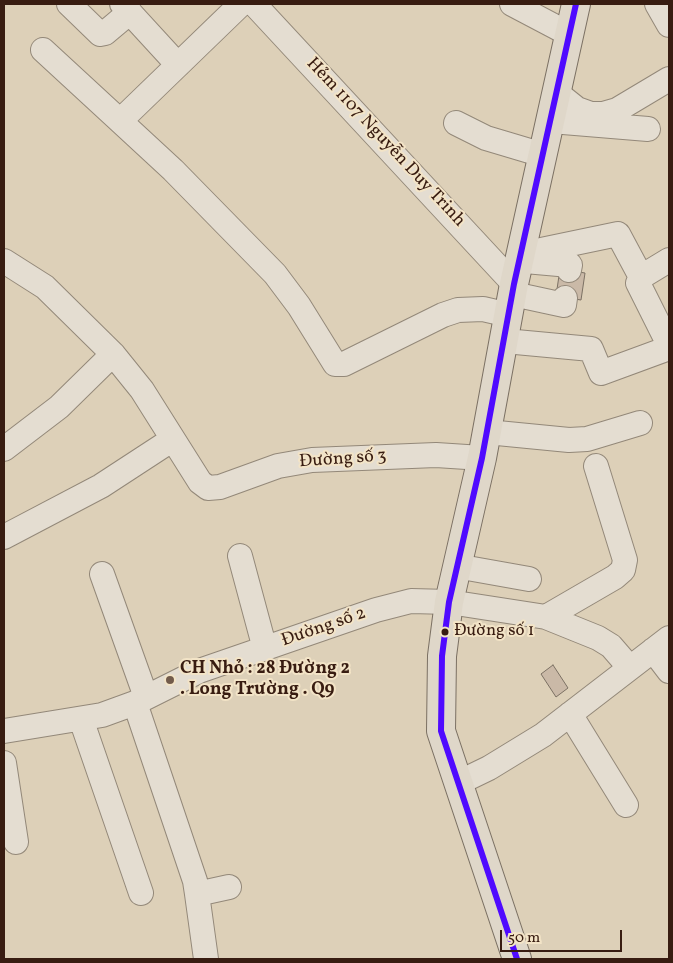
<!DOCTYPE html>
<html>
<head>
<meta charset="utf-8">
<style>
	body { margin:0 }
	#map { position:relative; width:673px; height:963px; overflow:hidden; background:#ddd0b8; font-family:Vollkorn,serif }
	canvas { display:block }
	.frame { position:absolute; inset:0; border:5px solid #381c11; pointer-events:none }
	.scale { position:absolute; left:500px; top:930px; width:122px; height:22px; box-sizing:border-box; border:2px solid #381c11; border-top:0; padding-left:6px; font-size:15px; line-height:18px; white-space:nowrap; color:#381c11; -webkit-text-stroke:4px #f3e4c7; paint-order:stroke }
</style>
</head>
<body>
<div id="map">
<canvas width="673" height="963"></canvas>
<div class="frame"></div>
<div class="scale">50 m</div>
</div>
<script>
const ctx = document.querySelector('canvas').getContext('2d');
ctx.lineJoin = 'round';
function fillPath(path, color) { ctx.fillStyle = color; ctx.fill(path, 'evenodd'); }
const toPath = rows => new Path2D(rows.map(r => 'M' + r).join(''));
function stroke(path, color, width, dash) { ctx.strokeStyle = color; ctx.lineWidth = width; ctx.lineCap = dash ? 'butt' : 'round'; ctx.setLineDash(dash || []); ctx.stroke(path); }
function drawText(font, color, halo, rows, align = 'center') {
  ctx.font = font + ' Vollkorn,serif'; ctx.lineWidth = 4; ctx.setLineDash([]); ctx.textBaseline = 'middle'; ctx.strokeStyle = halo; ctx.fillStyle = color; for (const [text, x, y, turn = 0] of rows) {
    ctx.save(); ctx.translate(x, y); ctx.rotate((+turn || 0) * Math.PI / 180); ctx.textAlign = isNaN(turn) ? turn : align; if (halo) ctx.strokeText(text, 0, 0); ctx.fillText(text, 0, 0); ctx.restore();
  }
}
const building = toPath([
	[560,269,585,273,581,300,556,296,560,269],
	[553,665,568,688,556,697,541,674,553,665]
]);
const minor = toPath([
	[69,4,100,34,105,33,130,12],
	[122,4,178,65],
	[254,4,514,284],
	[512,4,569,34],
	[657,4,669,25],
	[43,50,120,121,241,4],
	[557,93,577,109,591,114,603,114,617,110,669,79],
	[120,121,173,170,275,274,299,306,335,364,344,364,443,315,458,310,483,309,509,315],
	[551,121,648,129],
	[456,123,486,138,543,155],
	[522,254,618,234,641,277],
	[669,260,641,277,638,283,669,345],
	[4,261,45,287,113,354,142,390,200,482,208,488,220,487,278,466,312,460,436,455,482,458],
	[525,261,570,265,569,270],
	[513,294,564,305,565,298],
	[505,341,591,349,601,373,669,348],
	[487,432,569,440,587,439,640,423],
	[4,449,59,407,113,354],
	[4,537,101,486,173,439],
	[240,556,265,649],
	[456,566,529,579],
	[102,574,146,697],
	[546,617,598,638,611,646,630,668],
	[653,650,669,671],
	[135,703,195,881,197,894,229,887],
	[570,714,626,805],
	[81,719,141,893],
	[4,731,102,715,135,703,199,671,376,610,411,601,449,602,546,617,615,577,623,570,625,560,596,466],
	[4,763,16,842],
	[458,783,489,768,543,735,669,638],
	[197,894,206,959]
]);
const major = toPath([
	[517,959,441,731,442,656,449,602,482,458,514,284,576,4]
]);
const bus1 = toPath([
	[517,959,441,731,442,656,449,602,482,458,514,284,576,4]
]);
const markers = [
	[445,632,4.5,"#381c11"],
	[170,680,5,"#725b4b"]
];
const busNames = [
	["Đường số 1",454,632]
];
const streetNames = [
	["Hẻm 1107 Nguyễn Duy Trinh",385,143,47],
	["Đường số 3",343,460,-4],
	["Đường số 2",324,628,-19]
];
const poiNames = [
	["CH Nhỏ : 28 Đường 2",180,670],
	[". Long Trường . Q9",180,691]
];
fillPath(building, '#cab9a7');
stroke(building, '#7b7063', 1);
stroke(minor, '#938879', 26);
stroke(major, '#7b7063', 30);
stroke(minor, '#e4ddd1', 24);
stroke(major, '#dfd7c9', 28);
stroke(bus1, '#4f0aff', 6);
for (const [x, y, r, color] of markers) { const dot = new Path2D(); dot.arc(x, y, r, 0, 2 * Math.PI); ctx.fillStyle = color; ctx.fill(dot); stroke(dot, '#f3e4c7', 2); }
drawText('17px', '#381c11', '#f3e4c7', busNames, 'left');
drawText('18px', '#381c11', '#f3e4c7', streetNames);
drawText('bold 18px', '#381c11', '#f3e4c7', poiNames, 'left');
</script>
</body>
</html>
